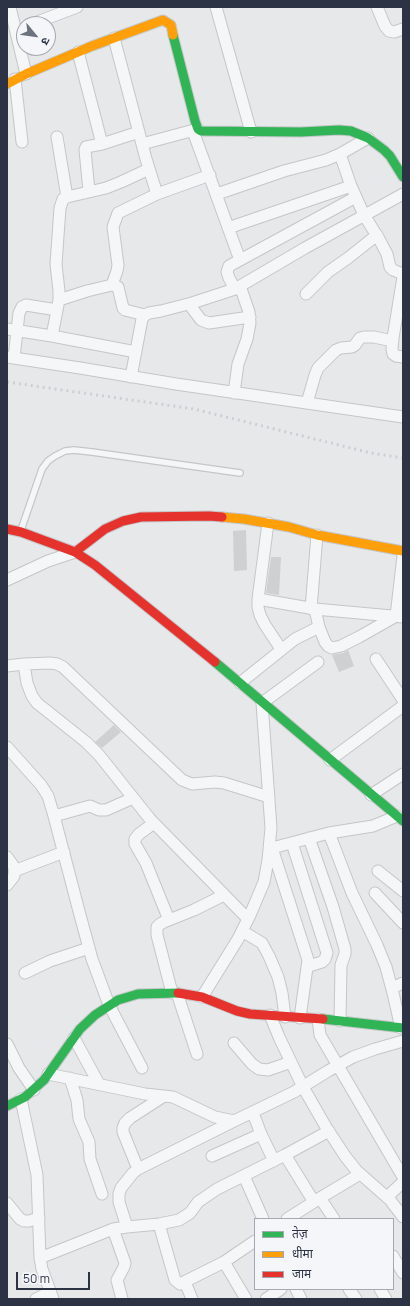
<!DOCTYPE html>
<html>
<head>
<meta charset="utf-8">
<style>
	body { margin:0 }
	#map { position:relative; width:410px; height:1306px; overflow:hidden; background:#e6e8ea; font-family:Manrope,"Noto Sans Devanagari",sans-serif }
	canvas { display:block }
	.frame { position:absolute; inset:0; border:8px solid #2b3344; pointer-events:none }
	.legend { position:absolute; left:254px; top:1218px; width:140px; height:72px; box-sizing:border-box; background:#f4f6f9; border:1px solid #a4a8b1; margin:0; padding:5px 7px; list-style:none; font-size:12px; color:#2b3344 }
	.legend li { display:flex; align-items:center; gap:8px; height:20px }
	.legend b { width:20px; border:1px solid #a4a8b1 }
	.north { position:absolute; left:16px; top:16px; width:40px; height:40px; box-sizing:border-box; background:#f4f6f9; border:1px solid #a4a8b1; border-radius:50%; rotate:119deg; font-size:11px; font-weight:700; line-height:16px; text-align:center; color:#2b3344 }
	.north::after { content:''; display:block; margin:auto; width:14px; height:18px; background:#6c727e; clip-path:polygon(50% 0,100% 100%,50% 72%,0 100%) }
	.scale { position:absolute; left:16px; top:1272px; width:74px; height:18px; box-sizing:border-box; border:2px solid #2b3344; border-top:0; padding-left:5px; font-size:12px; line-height:14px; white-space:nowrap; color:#2b3344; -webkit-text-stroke:3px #f4f6f9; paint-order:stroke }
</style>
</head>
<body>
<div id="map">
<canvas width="410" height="1306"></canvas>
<div class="frame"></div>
<ul class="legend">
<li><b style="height:5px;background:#30b455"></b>तेज़</li>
<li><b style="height:5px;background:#ff9f0a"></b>धीमा</li>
<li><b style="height:5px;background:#e5322d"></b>जाम</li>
</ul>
<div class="north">उ</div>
<div class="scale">50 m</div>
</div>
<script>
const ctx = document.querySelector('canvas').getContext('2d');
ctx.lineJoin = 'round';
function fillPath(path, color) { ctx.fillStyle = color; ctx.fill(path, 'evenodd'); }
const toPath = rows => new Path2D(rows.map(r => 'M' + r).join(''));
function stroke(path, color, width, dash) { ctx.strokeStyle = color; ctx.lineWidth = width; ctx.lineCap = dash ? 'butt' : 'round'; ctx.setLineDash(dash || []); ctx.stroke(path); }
const building = toPath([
	[246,530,247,570,234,571,233,531],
	[271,557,281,557,279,595,266,593],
	[348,650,354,666,339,672,332,655,343,653],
	[114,725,121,732,102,748,95,742]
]);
const lane = toPath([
	[21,530,42,469,48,461,55,456,65,451,74,450,92,452,240,473]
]);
const street = toPath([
	[10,7,26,74],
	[216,7,251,132],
	[377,7,385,26,389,31,394,32,403,29],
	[32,24,77,7],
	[114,38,146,159,157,194],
	[78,52,102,144],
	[15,79,22,142],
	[193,131,240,260],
	[57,137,67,197],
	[142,144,198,129],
	[340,154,351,186,364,215,379,239,387,254,390,267,393,270,403,274],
	[89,191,85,150,86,147,102,144,139,132],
	[217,194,284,171,326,160,340,154,368,138],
	[228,228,351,186],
	[403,277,393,338,392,349,393,354,396,356,403,357],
	[112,285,117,271,118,265,113,227,118,213,157,194,210,175],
	[235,289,229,278,227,272,229,266,356,197],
	[306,294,328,272,348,258,377,235],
	[59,300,87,291,112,285,118,287,123,308,125,310,145,315],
	[189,304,201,320,209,323,250,317],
	[7,329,52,336,136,352],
	[52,336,59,300,59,291,56,264,60,208,63,199,67,197,106,188,121,182,149,169],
	[7,357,80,368,176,384,403,417],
	[14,358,19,313,22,307,26,305,57,310],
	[131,377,142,319,145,315,149,313,161,311,192,303,235,289,305,248,403,194],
	[234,393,238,364,247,339,250,323,249,312,240,286],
	[307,403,315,375,318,368,336,350,341,348,352,347,355,345,360,338,364,337,374,337,393,341],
	[268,523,258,599,258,607,260,615,265,625,281,649],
	[7,580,48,561,75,552],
	[258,599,315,609],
	[311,609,317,535],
	[319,627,325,642,328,646,332,648,341,646,359,637,396,616,403,556],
	[376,659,403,700],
	[24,664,27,683,32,696,37,703,86,742,99,755,150,819,248,919],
	[7,666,24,664,50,663,57,664,63,667,182,780,192,784,215,782,224,783,269,797],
	[240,683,295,639,319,627,315,609,403,617],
	[7,747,41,785,48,796,54,816,80,915,92,959,109,1005,142,1068],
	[330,760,403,706],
	[371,795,403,774],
	[54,816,90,806,99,810,106,810,133,798],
	[154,823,139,834,135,839,135,844,146,863,169,920],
	[329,833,352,893,377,945,386,967,393,993,401,1028],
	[309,838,333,907,345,949,345,954,341,965,340,1021],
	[292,843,327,953,325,959,322,962,309,966],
	[271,845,308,960,300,1018],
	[272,848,329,833,373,826,397,816],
	[7,857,14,867,14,876,7,885],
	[14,871,64,852],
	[378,871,403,891],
	[375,893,403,923],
	[242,931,262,943,269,956,278,977,282,993,285,1017],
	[25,973,50,961,89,948],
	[392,988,403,983],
	[172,993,157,935,157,927,160,924,164,922,194,910,224,895],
	[177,993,197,1054],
	[202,997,238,939,250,915,264,882,268,860,271,828,262,703,318,662],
	[270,1015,279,1037,303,1087,326,1127,345,1156,356,1170,390,1200,403,1217],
	[318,1019,320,1035,403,1177],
	[74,1038,99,1084],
	[234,1043,252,1064,259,1069,268,1070,291,1062],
	[7,1044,19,1068,34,1090],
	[48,1074,145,1094,173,1097,215,1117,234,1121,294,1092,328,1071,353,1057,375,1049,403,1041],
	[70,1078,77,1100,79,1119,89,1142,90,1159,102,1194],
	[21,1099,37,1175,40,1258,42,1269,53,1299],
	[253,1113,261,1134,274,1161],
	[285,1155,314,1202],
	[212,1156,261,1134],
	[138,1169,123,1132,123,1128,125,1123,130,1118,164,1096],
	[244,1176,263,1219],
	[387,1197,403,1182],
	[320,1198,334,1219],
	[7,1203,20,1219,24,1221,29,1221,39,1218],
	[287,1219,320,1198,360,1174],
	[159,1224,175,1280,180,1284,224,1262,255,1241],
	[127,1227,119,1202,119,1194,121,1188,133,1173,138,1169,234,1121],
	[113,1229,125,1263,124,1267,117,1280,122,1299],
	[393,1256,403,1273],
	[40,1258,113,1229,127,1227,159,1224,179,1220,190,1213,198,1202,217,1189,285,1155,329,1131],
	[224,1262,246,1299],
	[185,1282,192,1299],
	[296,1289,301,1299],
	[349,1289,356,1299],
	[380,1289,386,1299],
	[36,1299,50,1292],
	[266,1299,281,1289]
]);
const fast = toPath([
	[173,35,195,121,198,129,201,131,301,132,339,130,351,131,368,138,384,150,390,156,403,177],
	[215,662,403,821],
	[323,1019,403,1028],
	[7,1106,25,1097,44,1080,80,1029,95,1015,118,1000,138,994,178,993]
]);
const slow = toPath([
	[7,84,26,74,92,46,163,20,171,25,173,35],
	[222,517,244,519,289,527,317,535,403,551]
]);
const jam = toPath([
	[7,529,21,532,75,552,95,565,215,662],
	[75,552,105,529,123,521,141,517,209,516,222,517],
	[178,993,202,997,237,1011,250,1014,323,1019]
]);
const rail = toPath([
	[7,382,194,409,371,453,403,458]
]);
fillPath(building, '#ced0d2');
stroke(lane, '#c4c6c8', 8);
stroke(street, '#c4c6c8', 13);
stroke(fast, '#c4c6c8', 11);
stroke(slow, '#c4c6c8', 11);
stroke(jam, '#c4c6c8', 11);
stroke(lane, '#f5f6f7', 5.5);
stroke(street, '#f5f6f7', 11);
stroke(fast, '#30b455', 9);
stroke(slow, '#ff9f0a', 9);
stroke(jam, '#e5322d', 9);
stroke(rail, '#cecfd2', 3, [2, 4]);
</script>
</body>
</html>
